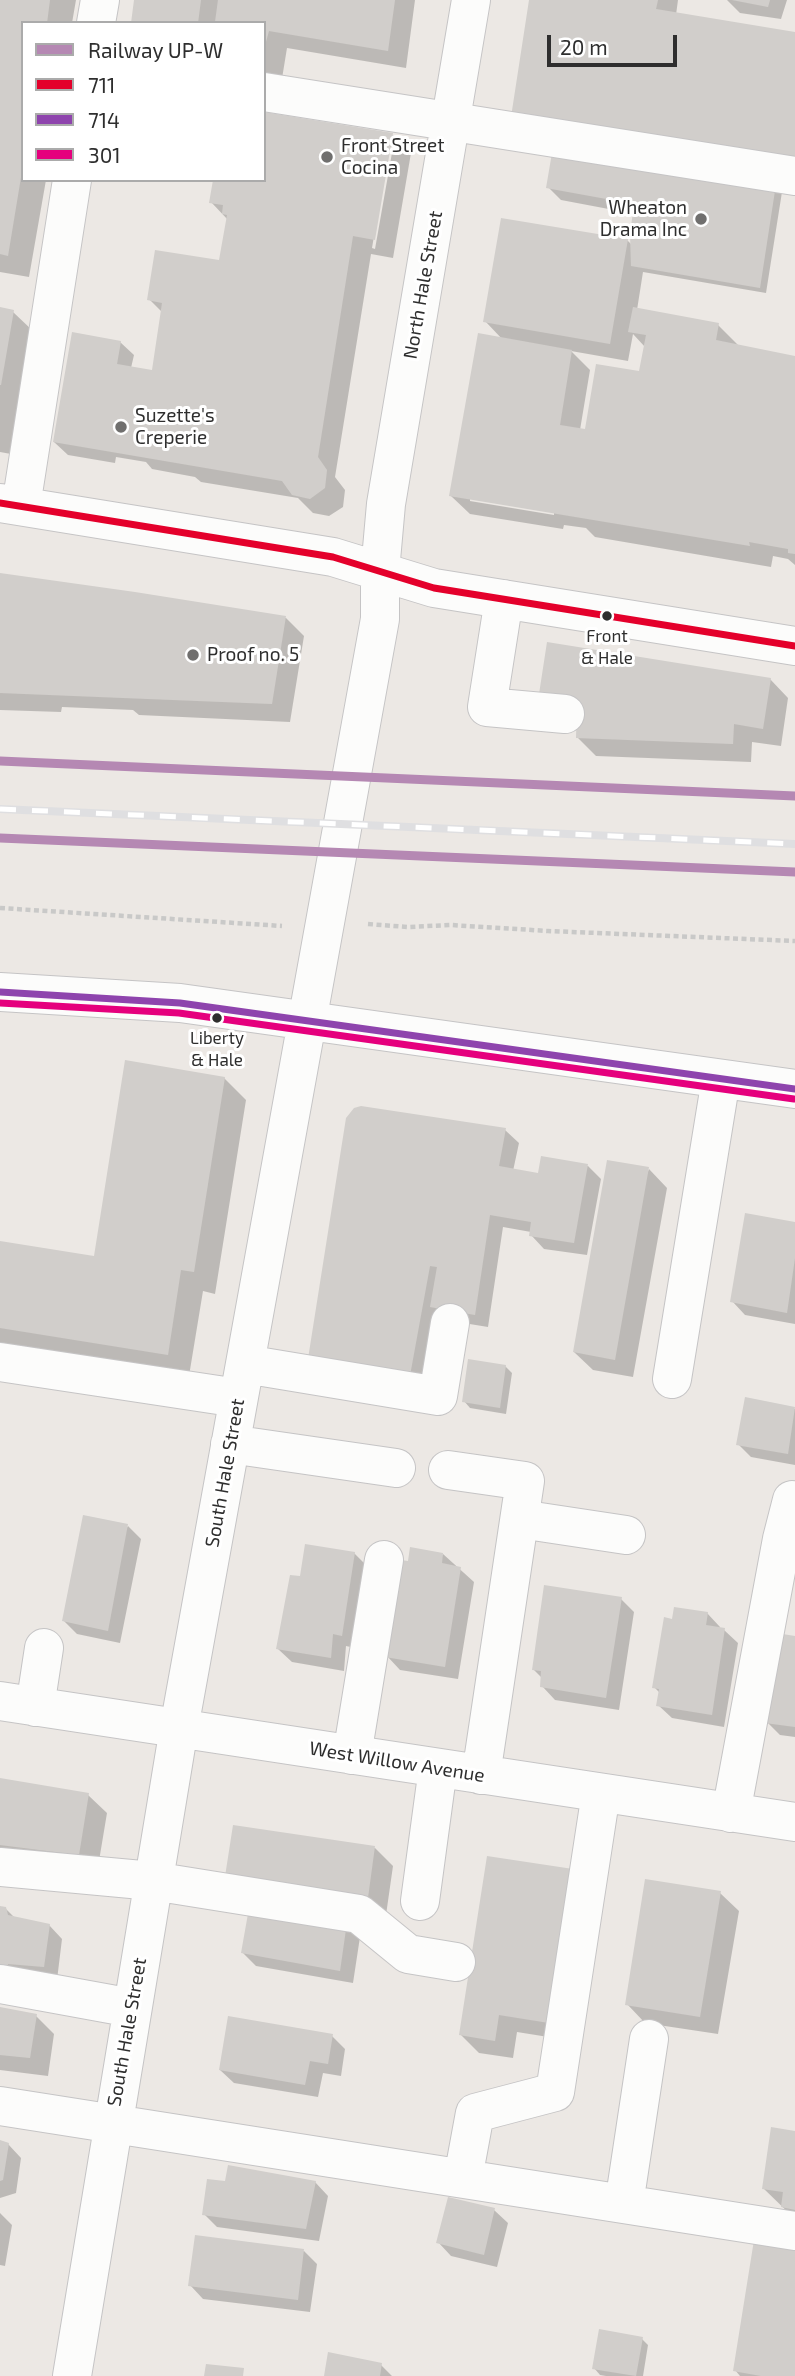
<!DOCTYPE html>
<html>
<head>
<meta charset="utf-8">
<style>
	body { margin:0 }
	#map { position:relative; width:795px; height:2376px; overflow:hidden; background:#ece8e4; font-family:"Exo 2",sans-serif }
	canvas { display:block }
	.legend { position:absolute; left:21px; top:21px; width:245px; height:161px; box-sizing:border-box; background:#fff; border:2px solid #ababab; margin:0; padding:9px 12px; list-style:none; font-size:21px; color:#2e2e2e }
	.legend li { display:flex; align-items:center; gap:14px; height:35px }
	.legend b { width:35px; border:2px solid #ababab }
	.scale { position:absolute; left:547px; top:35px; width:130px; height:32px; box-sizing:border-box; border:4px solid #2e2e2e; border-top:0; padding-left:9px; font-size:21px; line-height:24px; white-space:nowrap; color:#2e2e2e; -webkit-text-stroke:5px #fff; paint-order:stroke }
</style>
</head>
<body>
<div id="map">
<canvas width="795" height="2376"></canvas>
<ul class="legend">
<li><b style="height:9px;background:#b588b3"></b>Railway UP-W</li>
<li><b style="height:9px;background:#e4002b"></b>711</li>
<li><b style="height:9px;background:#8e44ad"></b>714</li>
<li><b style="height:9px;background:#e5007d"></b>301</li>
</ul>
<div class="scale">20 m</div>
</div>
<script>
const ctx = document.querySelector('canvas').getContext('2d');
ctx.lineJoin = 'round';
function fillPath(path, color) { ctx.fillStyle = color; ctx.fill(path, 'evenodd'); }
const toPath = rows => new Path2D(rows.map(r => 'M' + r).join(''));
function stroke(path, color, width, dash) { ctx.strokeStyle = color; ctx.lineWidth = width; ctx.lineCap = dash ? 'butt' : 'round'; ctx.setLineDash(dash || []); ctx.stroke(path); }
function drawText(font, color, halo, rows, align = 'center') {
  ctx.font = font + ' "Exo 2",sans-serif'; ctx.lineWidth = 6; ctx.setLineDash([]); ctx.textBaseline = 'middle'; ctx.strokeStyle = halo; ctx.fillStyle = color; for (const [text, x, y, turn = 0] of rows) {
    ctx.save(); ctx.translate(x, y); ctx.rotate((+turn || 0) * Math.PI / 180); ctx.textAlign = isNaN(turn) ? turn : align; if (halo) ctx.strokeText(text, 0, 0); ctx.fillText(text, 0, 0); ctx.restore();
  }
}
const shadow = toPath([
	[0,0,76,0,72,23,23,23,23,180,46,180,29,277,0,272],
	[136,0,415,0,406,68,287,48,279,97,264,95,264,23,132,23],
	[531,0,678,0,676,15,795,34,782,192,766,293,643,272,637,310,718,325,740,347,795,358,795,565,788,559,773,556,771,567,595,537,586,528,564,525,563,529,470,514,451,496,503,340,485,321,627,240,632,245,635,214,561,200,548,187,554,155],
	[633,334,645,347,640,373,587,431,580,430,590,370,571,351,628,361],
	[470,498,554,511,554,515,470,501],
	[727,0,787,0,781,19,740,13],
	[393,135,411,153,393,258,371,254,335,477,345,490,343,507,329,516,313,513,298,498,201,482,195,477,152,469,146,462,116,457,115,463,68,455,54,442,120,342,134,355,131,368,153,374,163,313,149,299,221,262,228,220,211,202,264,180],
	[389,147,393,147,375,249,372,248],
	[0,309,13,312,32,330,11,454,0,452],
	[0,575,286,618,304,636,290,722,139,715,133,710,62,707,61,712,0,710],
	[770,679,788,698,781,746,752,742,751,762,596,756,577,737,578,714],
	[224,1078,246,1100,215,1294,203,1291,189,1376,0,1345,0,1243,95,1258],
	[505,1130,519,1143,513,1171,539,1175,588,1166,601,1179,587,1255,544,1249,531,1235,531,1232,503,1227,488,1327,445,1320,422,1393,323,1378],
	[649,1169,667,1188,633,1377,593,1370,574,1352],
	[795,1223,795,1324,745,1315,732,1301],
	[505,1366,512,1373,506,1414,470,1408,464,1401],
	[746,1399,795,1409,795,1465,751,1457,738,1444],
	[128,1526,141,1539,120,1643,77,1634,64,1621],
	[354,1553,368,1567,355,1648,346,1646,344,1671,292,1662,278,1649,301,1577],
	[443,1554,474,1582,458,1679,400,1670,387,1656],
	[621,1599,634,1612,619,1710,555,1700,542,1686,542,1678,534,1670],
	[707,1613,720,1627,720,1629,724,1630,738,1643,724,1727,672,1718,658,1705,660,1693,654,1687,674,1621],
	[795,1638,795,1737,780,1735,767,1722],
	[0,1779,88,1795,107,1813,97,1873,0,1860],
	[375,1848,393,1866,385,1922,226,1882],
	[488,1858,567,2040,517,2032,513,2058,479,2053,461,2035],
	[720,1893,739,1911,718,2034,645,2023,627,2004],
	[0,1907,5,1908,15,1918,49,1925,62,1939,57,1980,0,1983],
	[346,1924,360,1937,353,1983,256,1966,243,1953],
	[0,2009,36,2016,54,2034,48,2076,0,2070],
	[332,2036,345,2049,341,2076,323,2073,318,2097,234,2083,220,2070],
	[795,2132,795,2219,763,2188],
	[0,2142,8,2144,21,2158,16,2193,0,2198],
	[315,2182,328,2196,319,2241,217,2227,204,2214],
	[494,2210,508,2223,497,2267,451,2256,438,2242],
	[0,2213,12,2225,5,2266,0,2265],
	[304,2251,317,2264,310,2312,203,2299,190,2285],
	[642,2339,648,2345,643,2376,606,2376,600,2375,594,2368],
	[381,2365,392,2376,326,2376],
	[735,2370,795,2376,740,2376]
]);
const building = toPath([
	[0,0,50,0,47,23,23,23,23,165,8,256,0,254],
	[134,0,201,0,198,23,131,23],
	[218,0,395,0,388,51,269,31,264,49,264,23,215,22],
	[529,0,658,0,656,9,795,32,795,169,509,130],
	[732,0,770,0,768,7],
	[264,112,393,133,375,240,353,236,318,457,327,470,325,488,310,499,292,495,282,481,53,442,72,332,121,341,117,364,152,370,162,303,147,300,155,250,219,260,227,215,222,214,223,205,209,203,213,180,264,180],
	[553,147,776,184,760,288,631,266,630,234,634,204,546,188],
	[501,218,628,239,610,344,483,322],
	[0,307,14,310,1,385,0,385],
	[633,307,719,323,716,340,795,356,795,554,788,553,788,549,749,542,750,546,449,496,478,333,572,350,560,425,585,429,596,364,639,371,646,335,628,332],
	[0,573,135,592,286,616,272,704,0,693],
	[547,642,771,678,763,729,734,724,733,744,576,738,577,700,539,694],
	[125,1060,225,1077,194,1272,181,1270,168,1355,0,1328,0,1241,94,1256],
	[361,1106,506,1128,499,1166,538,1173,541,1156,588,1164,574,1243,529,1236,531,1222,490,1215,475,1315,430,1307,437,1267,430,1266,409,1381,307,1365,346,1118,354,1108],
	[607,1160,649,1167,615,1360,573,1352],
	[745,1213,795,1222,795,1258,787,1313,730,1302],
	[468,1359,506,1365,500,1408,462,1402],
	[745,1397,795,1407,788,1454,736,1445],
	[83,1515,128,1524,108,1631,62,1621],
	[305,1544,355,1552,342,1636,333,1634,331,1658,276,1649,290,1575,300,1576],
	[410,1547,443,1553,442,1563,461,1567,445,1667,385,1657,401,1560,408,1561],
	[544,1585,622,1597,606,1698,540,1687,541,1671,532,1670],
	[674,1607,708,1612,706,1625,725,1628,712,1715,656,1706,659,1689,652,1688,664,1617,672,1619],
	[770,1632,795,1636,795,1727,765,1723],
	[0,1778,89,1793,79,1855,0,1845],
	[233,1825,375,1846,367,1905,224,1883],
	[487,1856,573,1869,549,2023,499,2015,495,2041,459,2035],
	[645,1879,721,1891,700,2017,625,2005],
	[0,1906,6,1907,8,1915,50,1924,44,1967,8,1964,6,1974,0,1973],
	[249,1908,347,1922,340,1971,241,1953],
	[0,2007,37,2014,30,2058,0,2055],
	[228,2016,333,2034,328,2064,310,2061,305,2085,219,2070],
	[771,2127,795,2131,795,2210,781,2207,783,2192,762,2189],
	[0,2140,9,2143,3,2180,0,2181],
	[228,2165,316,2181,306,2229,202,2215,207,2179,225,2181],
	[448,2197,495,2208,484,2255,436,2243],
	[195,2235,304,2249,298,2300,188,2286],
	[754,2240,795,2247,795,2376,761,2376,733,2371],
	[599,2329,643,2337,636,2376,592,2369],
	[328,2352,382,2363,380,2376,324,2376],
	[206,2364,244,2368,243,2376,204,2376]
]);
const path = toPath([
	[0,908,282,926],
	[368,924,408,927,451,925,548,931,795,941]
]);
const minor = toPath([
	[96,23,100,0],
	[264,92,795,176],
	[0,503,333,557,434,588,795,646],
	[21,506,72,180],
	[504,599,487,707,565,714],
	[0,992,180,1003,795,1089],
	[0,1362,238,1398],
	[245,1364,438,1396,450,1323],
	[672,1379,721,1079],
	[230,1444,396,1468],
	[448,1470,525,1481,481,1775],
	[520,1519,626,1535],
	[0,1701,795,1822],
	[35,1707,44,1648],
	[352,1755,384,1560],
	[731,1813,782,1539,792,1500],
	[0,1867,153,1881,359,1914,408,1954,456,1962],
	[420,1901,438,1768],
	[0,1984,132,2008],
	[0,2106,795,2231],
	[463,2178,475,2113,555,2092,601,1793],
	[624,2204,649,2039],
	[72,2376,179,1728,380,619,380,571,386,504,471,0]
]);
const rail = toPath([
	[0,809,795,844]
]);
const bus1 = toPath([
	[0,503,333,557,434,588,795,646]
]);
const bus2 = toPath([
	[0,992,180,1003,795,1089]
]);
const bus3 = toPath([
	[0,1003,179,1013,794,1099]
]);
const rail1 = toPath([
	[0,761,795,796],
	[0,838,795,872]
]);
const markers = [
	[327,157,7,"#706f6e"],
	[701,219,7,"#706f6e"],
	[121,427,7,"#706f6e"],
	[607,616,6,"#2e2e2e"],
	[193,655,7,"#706f6e"],
	[217,1018,6,"#2e2e2e"]
];
const busNames = [
	["Front",607,636],
	["& Hale",607,658],
	["Liberty",217,1038],
	["& Hale",217,1060]
];
const poiNames = [
	["Front Street",341,146],
	["Cocina",341,168],
	["Wheaton",687,208,"right"],
	["Drama Inc",687,230,"right"],
	["Suzette's",135,416],
	["Creperie",135,438],
	["Proof no. 5",207,655]
];
const streetNames = [
	["North Hale Street",423,285,-80],
	["South Hale Street",225,1473,-80],
	["West Willow Avenue",397,1762,9],
	["South Hale Street",127,2032,-80]
];
fillPath(shadow, '#0003');
fillPath(building, '#d1cecb');
stroke(minor, '#c5c4c5', 40);
stroke(path, '#c9c9c8', 4.5, [5, 3.5]);
stroke(minor, '#fcfcfb', 38);
stroke(rail, '#dfdfe1', 8);
stroke(rail, '#fff', 5, [16]);
stroke(bus1, '#e4002b', 7);
stroke(bus2, '#8e44ad', 7);
stroke(bus3, '#e5007d', 7);
stroke(rail1, '#b588b3', 9);
for (const [x, y, r, color] of markers) { const dot = new Path2D(); dot.arc(x, y, r, 0, 2 * Math.PI); ctx.fillStyle = color; ctx.fill(dot); stroke(dot, '#fff', 2.5); }
drawText('17px', '#2e2e2e', '#fff', busNames);
drawText('19px', '#2e2e2e', '#fff', poiNames, 'left');
drawText('19px', '#2e2e2e', '#fff', streetNames);
</script>
</body>
</html>
